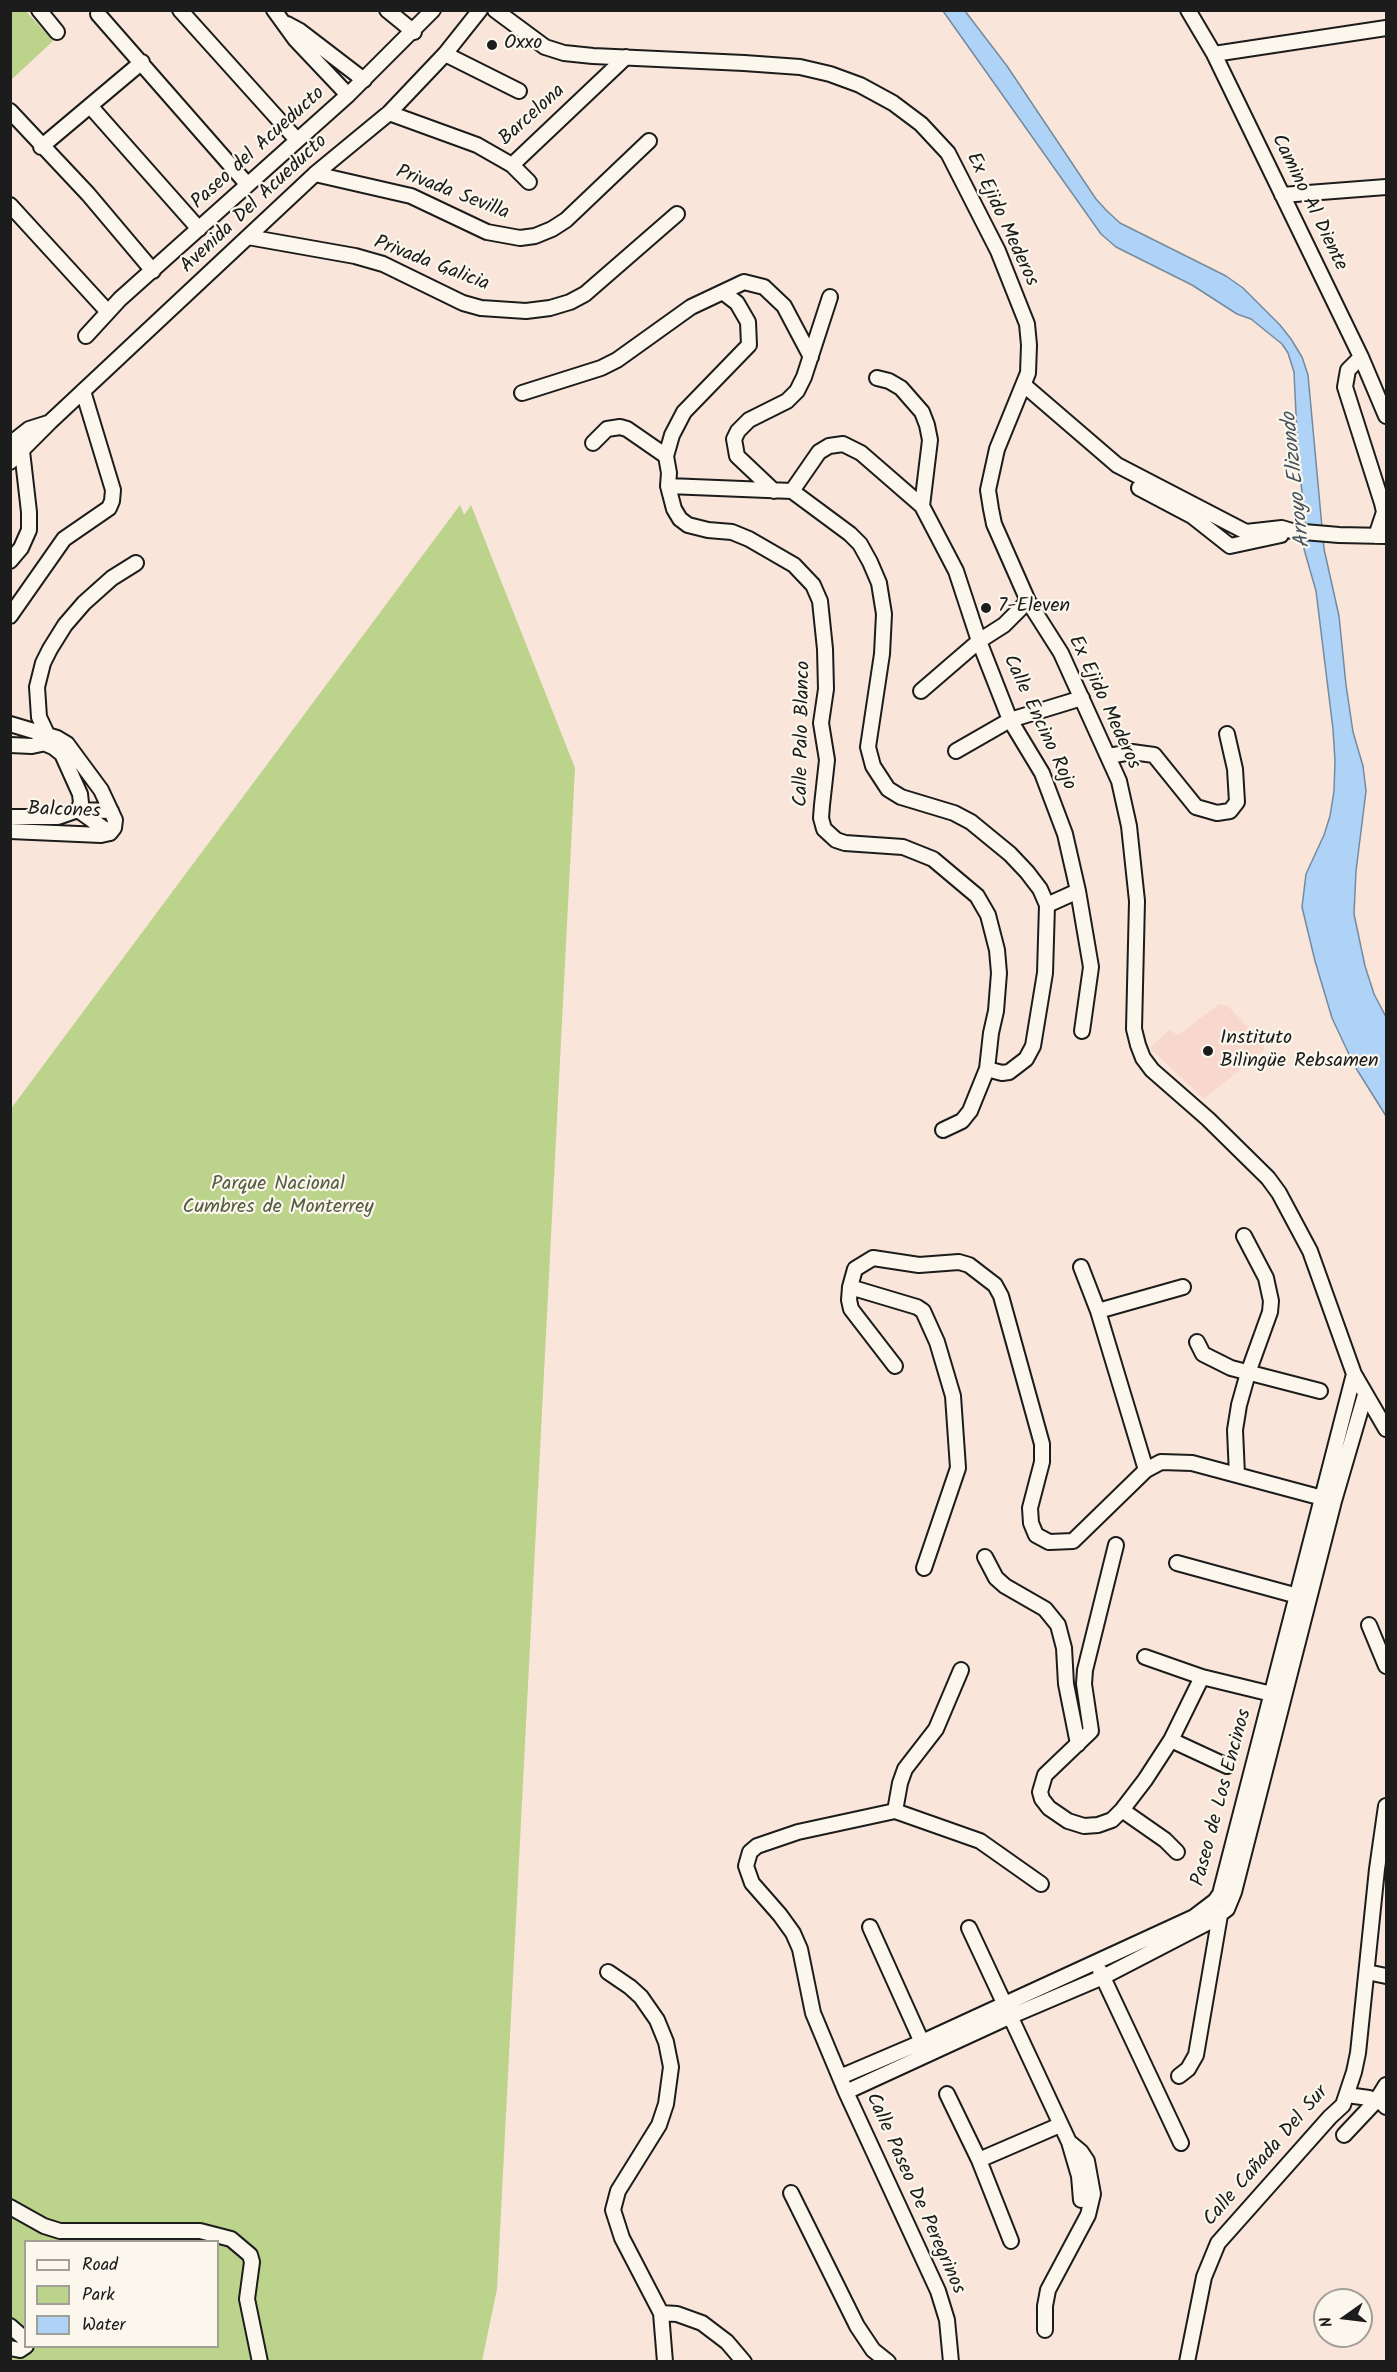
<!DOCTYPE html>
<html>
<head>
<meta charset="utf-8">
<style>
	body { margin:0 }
	#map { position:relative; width:1397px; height:2372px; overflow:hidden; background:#f9e5d9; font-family:Kalam,sans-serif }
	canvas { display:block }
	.frame { position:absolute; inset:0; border:12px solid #1c1c1c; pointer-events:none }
	.legend { position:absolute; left:24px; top:2240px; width:195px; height:108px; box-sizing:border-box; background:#fbf7ec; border:2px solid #a29f99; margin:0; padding:8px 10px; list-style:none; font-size:18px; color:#1c1c1c }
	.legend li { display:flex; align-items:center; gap:12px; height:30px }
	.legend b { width:30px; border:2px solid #a29f99 }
	.north { position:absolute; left:1313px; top:2288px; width:60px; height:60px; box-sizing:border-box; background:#fbf7ec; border:2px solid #a29f99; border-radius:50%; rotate:256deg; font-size:16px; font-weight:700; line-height:24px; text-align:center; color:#1c1c1c }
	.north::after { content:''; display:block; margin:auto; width:21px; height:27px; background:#1c1c1c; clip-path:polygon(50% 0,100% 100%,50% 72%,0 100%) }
</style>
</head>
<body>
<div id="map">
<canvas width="1397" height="2372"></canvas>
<div class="frame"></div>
<ul class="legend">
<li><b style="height:8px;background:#fbf7ec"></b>Road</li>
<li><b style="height:16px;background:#bbd38a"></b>Park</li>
<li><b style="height:16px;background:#aed3f7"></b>Water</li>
</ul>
<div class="north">N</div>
</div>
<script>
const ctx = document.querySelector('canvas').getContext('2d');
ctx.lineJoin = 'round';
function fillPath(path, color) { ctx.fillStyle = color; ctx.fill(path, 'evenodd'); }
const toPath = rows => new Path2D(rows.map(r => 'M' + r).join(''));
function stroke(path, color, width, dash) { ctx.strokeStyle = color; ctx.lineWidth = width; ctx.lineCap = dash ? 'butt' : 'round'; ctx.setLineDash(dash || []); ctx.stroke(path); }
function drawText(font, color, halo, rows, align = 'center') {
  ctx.font = font + ' Kalam,sans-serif'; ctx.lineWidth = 4.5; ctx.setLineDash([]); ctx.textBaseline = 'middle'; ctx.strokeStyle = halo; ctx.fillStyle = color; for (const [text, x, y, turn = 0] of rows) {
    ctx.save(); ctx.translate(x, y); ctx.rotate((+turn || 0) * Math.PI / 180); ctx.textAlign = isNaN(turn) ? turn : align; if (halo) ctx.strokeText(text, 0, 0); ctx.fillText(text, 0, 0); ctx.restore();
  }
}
const built = toPath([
	[1219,1004,1228,1006,1264,1045,1264,1050,1204,1099,1150,1048,1169,1030,1178,1035]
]);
const green = toPath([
	[11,10,26,11,53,41,11,80],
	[460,505,464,515,471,505,575,768,497,2289,482,2361,11,2361,10,1110],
	[26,2242,218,2242,218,2346,26,2346]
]);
const water = toPath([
	[943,11,965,11,1007,66,1096,199,1106,210,1120,223,1226,276,1243,288,1280,325,1291,339,1302,357,1308,375,1324,549,1339,616,1346,685,1353,732,1363,766,1366,791,1356,871,1354,914,1365,966,1374,994,1386,1017,1386,1116,1354,1065,1332,1018,1315,961,1302,907,1306,874,1324,835,1330,816,1334,791,1335,761,1333,729,1316,591,1304,549,1305,519,1298,457,1294,372,1288,353,1282,344,1251,319,1237,314,1192,285,1116,247,1101,234,943,11]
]);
const minor = toPath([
	[39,10,57,32],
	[180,10,297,140],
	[274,10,295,39,348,95],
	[387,10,414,32],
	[495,10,545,47,564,53,593,56,744,63,800,67,830,74,860,85,893,103,921,124,948,153,998,251,1027,324,1029,345,1028,373,997,449,988,490,991,509,994,524,1028,601,1061,653,1119,781,1129,826,1137,901,1134,1029,1138,1045,1143,1058,1152,1070,1208,1119,1268,1178,1279,1193,1310,1251,1354,1374,1386,1429],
	[1188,10,1214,54,1361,357,1386,416],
	[98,14,247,184],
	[287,24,300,31,364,80],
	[445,54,519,91],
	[1214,54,1386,28],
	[91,107,199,229],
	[10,111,88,194,153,271],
	[389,113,477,145,512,165,626,57],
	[41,147,142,62],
	[512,165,529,182],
	[315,174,411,196,487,232,520,238,535,236,552,229,566,220,649,141],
	[1282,195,1386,187],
	[10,205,108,312],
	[248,237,355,256,383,264,463,303,481,308,526,311,550,308,570,302,585,294,677,214],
	[724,293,737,303,748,322,749,345,684,412,672,435,666,456,669,473,668,486,674,509,680,519,688,525,708,530,732,532,749,539,794,565,813,585,820,601,825,649,826,689,821,723,827,760,822,805,821,818,824,829,836,840,845,843,903,847,933,859,977,896,988,915,997,950,999,973,996,1011,991,1033,987,1069,970,1111,962,1121,943,1130],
	[86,336,120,299,348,95,433,10],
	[1361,357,1348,370,1345,387,1382,503,1384,512,1376,536],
	[877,378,889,381,901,388,922,412,927,425,930,440,922,506],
	[1024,385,1117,465,1246,532,1282,528,1292,531,1339,535,1386,536],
	[522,393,601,368,617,360,691,307,744,282,764,287,784,306,811,357],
	[593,443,607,429,620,427,627,429,666,456],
	[10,444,29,429,48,423],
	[10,462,50,422,315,174,389,113,445,54,480,10],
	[668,486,792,491,850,534,860,544,870,562,879,583,884,614,882,654,868,747,873,766,888,789,901,797,954,813,971,822,1010,854,1027,872,1040,889,1047,905,1045,973,1033,1046,1026,1059,1009,1072,1002,1073,987,1069],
	[1139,488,1192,516,1230,546,1281,535],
	[774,491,737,456,734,439,738,431,749,420,787,401,797,391,804,377,830,297],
	[792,491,819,452,829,446,843,444,861,453,922,506,956,571,979,641,1010,720,1042,773,1065,834,1078,891,1091,967,1082,1031],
	[10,561,21,548,29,530,29,512,22,451],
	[10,616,64,539,109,508,112,501,113,490,83,391],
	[921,691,979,641,1004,625,1028,601],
	[10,724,57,738,67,744,101,790,115,820,114,828,110,833,101,835,10,831],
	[39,741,53,747,62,754,80,794,81,803,78,810,110,833],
	[10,745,32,746,46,743,47,734,39,717,37,687,43,663,50,649,65,625,84,603,112,578,136,563],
	[956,751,1010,720,1082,698],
	[1108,756,1132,752,1154,755,1196,807,1217,813,1230,811,1237,802,1235,769,1227,734],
	[10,817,58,817,78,810,111,811],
	[1047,905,1078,891],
	[1081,1267,1098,1311,1146,1470],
	[850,1287,917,1307,923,1311,937,1342,953,1396,958,1468,924,1568],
	[1098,1311,1183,1287],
	[1197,1342,1203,1354,1231,1368,1320,1391],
	[895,1366,851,1309,849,1300,850,1287,855,1269,873,1258,919,1265,959,1262,969,1265,995,1285,1001,1296,1042,1444,1042,1462,1030,1508,1031,1523,1036,1535,1049,1542,1073,1541,1146,1470,1161,1462,1192,1463,1330,1500],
	[1237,1475,1235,1430,1239,1405,1248,1373,1270,1312,1271,1301,1266,1278,1244,1236],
	[1116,1545,1085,1670,1084,1684,1091,1731,1045,1775,1040,1792,1042,1799,1049,1808,1068,1821,1084,1826,1098,1825,1112,1820,1122,1810,1145,1780,1171,1740,1202,1677],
	[985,1557,996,1578,1005,1586,1045,1609,1058,1625,1064,1648,1066,1684,1078,1744],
	[1177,1563,1305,1598],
	[1369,1625,1386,1666],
	[1145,1657,1202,1677,1280,1696],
	[1171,1740,1227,1766],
	[1122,1810,1165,1840,1177,1852],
	[895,1811,798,1832,757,1846,750,1852,746,1866,752,1883,780,1915,793,1933,800,1949,813,2013,846,2092,938,2291,947,2320,951,2362],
	[895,1811,980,1841,1041,1884],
	[895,1811,900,1783,905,1769,936,1729,961,1670],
	[870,1927,925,2049],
	[969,1928,1069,2142,1079,2176,1081,2200],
	[1100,1971,1181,2143],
	[608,1972,630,1987,641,1997,657,2020,666,2042,671,2067,666,2104,659,2125,618,2191,613,2210,622,2238,661,2313,665,2362],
	[1367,1972,1386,1976],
	[1179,2076,1188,2069,1196,2055,1220,1915,1219,1912],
	[840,2077,922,2042,1194,1917,1215,1901,1220,1894,1354,1374],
	[846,2092,1009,2017,1103,1977,1211,1921,1227,1909,1234,1892,1334,1501,1365,1395],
	[947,2094,979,2160,1011,2241],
	[1347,2095,1369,2098,1382,2103,1386,2107],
	[1344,2135,1376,2101,1386,2085],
	[979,2160,1060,2125],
	[791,2193,857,2326,873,2350,888,2362],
	[10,2207,44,2226,60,2231,200,2231,231,2239,250,2255,252,2262,247,2299,260,2362],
	[661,2313,677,2314,702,2323,727,2342,744,2362],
	[10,2326,26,2340],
	[1045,2330,1045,2306,1048,2290,1088,2215,1093,2194,1087,2161,1081,2152,1069,2142],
	[10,2348,20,2350,26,2346],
	[1187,2362,1204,2277,1218,2243,1330,2117,1343,2105,1354,2072,1358,2053,1377,1869,1386,1806]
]);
const markers = [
	[492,45,6,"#1c1c1c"],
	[986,608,6,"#1c1c1c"],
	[1208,1051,6,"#1c1c1c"]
];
const poiNames = [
	["Oxxo",504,45],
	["7-Eleven",998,608],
	["Instituto",1220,1040],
	["Bilingüe Rebsamen",1220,1063]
];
const streetNames = [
	["Barcelona",533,116,-42],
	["Paseo del Acueducto",259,149,-42],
	["Privada Sevilla",452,194,21],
	["Camino Al Diente",1308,203,64],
	["Avenida Del Acueducto",255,205,-43],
	["Ex Ejido Mederos",1001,220,65],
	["Privada Galicia",431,265,21],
	["Ex Ejido Mederos",1103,703,65],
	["Calle Encino Rojo",1038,723,65],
	["Calle Palo Blanco",804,734,-89],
	["Balcones",64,812,2],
	["Paseo de Los Encinos",1223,1798,-75],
	["Calle Cañada Del Sur",1267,2157,-49],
	["Calle Paseo De Peregrinos",914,2194,66]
];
const parkNames = [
	["Parque Nacional",278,1186],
	["Cumbres de Monterrey",278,1209]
];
const waterNames = [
	["Arroyo Elizondo",1298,480,-96]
];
fillPath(built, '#f8d8cc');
fillPath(green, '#bbd38a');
fillPath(water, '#aed3f7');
stroke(water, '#748a9f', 1.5);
stroke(minor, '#1c1c1c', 18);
stroke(minor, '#fbf7ec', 14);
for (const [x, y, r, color] of markers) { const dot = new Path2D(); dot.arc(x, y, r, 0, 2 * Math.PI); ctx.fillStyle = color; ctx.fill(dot); stroke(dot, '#fbf7ec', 2); }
drawText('20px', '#1c1c1c', '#fbf7ec', poiNames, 'left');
drawText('20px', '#1c1c1c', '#fbf7ec', streetNames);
drawText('20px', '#545c42', '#fbf7ec', parkNames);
drawText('italic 21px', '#48535e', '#fbf7ec', waterNames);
</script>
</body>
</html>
